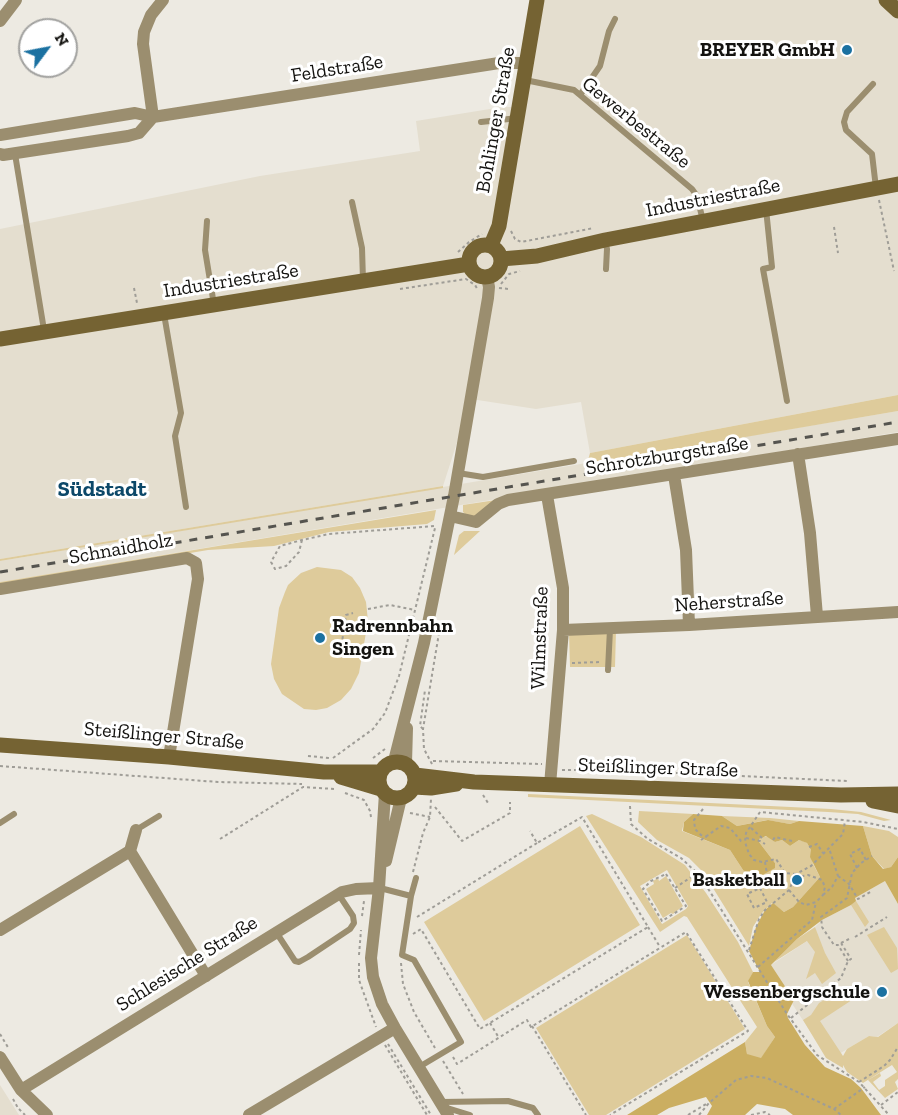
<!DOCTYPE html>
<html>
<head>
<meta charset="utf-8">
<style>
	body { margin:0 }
	#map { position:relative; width:898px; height:1115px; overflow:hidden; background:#edeae2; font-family:"Zilla Slab",serif }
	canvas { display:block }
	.north { position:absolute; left:18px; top:18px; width:60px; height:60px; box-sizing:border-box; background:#fff; border:2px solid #a1a19f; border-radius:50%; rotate:58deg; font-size:16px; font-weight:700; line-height:24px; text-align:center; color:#141310 }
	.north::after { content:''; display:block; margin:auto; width:21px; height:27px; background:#1b71a1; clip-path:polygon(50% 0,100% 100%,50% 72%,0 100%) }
</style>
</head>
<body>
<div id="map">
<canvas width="898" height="1115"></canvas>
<div class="north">N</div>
</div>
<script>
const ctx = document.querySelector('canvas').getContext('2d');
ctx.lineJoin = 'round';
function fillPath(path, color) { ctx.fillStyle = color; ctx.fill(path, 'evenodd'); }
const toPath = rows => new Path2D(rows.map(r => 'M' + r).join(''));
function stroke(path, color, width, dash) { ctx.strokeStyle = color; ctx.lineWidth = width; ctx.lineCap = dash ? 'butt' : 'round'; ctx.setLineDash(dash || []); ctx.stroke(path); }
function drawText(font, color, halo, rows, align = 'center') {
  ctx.font = font + ' "Zilla Slab",serif'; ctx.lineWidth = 6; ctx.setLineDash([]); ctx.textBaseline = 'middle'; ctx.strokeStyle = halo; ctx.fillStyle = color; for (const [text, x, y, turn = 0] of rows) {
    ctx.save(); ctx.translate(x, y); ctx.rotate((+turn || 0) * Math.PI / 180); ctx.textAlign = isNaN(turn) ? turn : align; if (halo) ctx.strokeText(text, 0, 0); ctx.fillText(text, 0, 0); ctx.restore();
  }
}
const built = toPath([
	[537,0,898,0,898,395,590,453,581,402,536,409,471,399,443,486,0,559,0,229,260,176,420,151,416,121,502,107,520,107],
	[898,411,898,432,0,582,0,561],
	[885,881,898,904,898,1023,877,1037,869,1036,829,1060,768,967,807,941,815,927,822,920,851,905,855,898],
	[0,1085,19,1115,0,1115]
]);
const green = toPath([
	[898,395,898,411,587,464,590,453],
	[443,486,443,488,0,561,0,559],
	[496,500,474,517,466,515,463,512,463,505],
	[436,510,434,520,427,524,329,532,274,546,208,550,0,585,0,582],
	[464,531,480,531,454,555,459,535],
	[317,567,341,570,352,577,360,588,366,602,368,621,359,673,351,689,341,700,327,708,316,710,304,709,282,694,274,679,271,664,279,608,285,592,288,585,301,573],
	[616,631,615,667,570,667,569,632],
	[528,794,831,809,861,812,891,820,884,821,858,814,828,812,528,797],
	[639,811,693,814,684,822,682,831,730,850,743,870,775,863,759,842,758,839,763,837,768,836,775,842,782,840,790,846,799,840,803,841,807,843,811,850,813,864,820,877,793,907,784,912,772,903,761,914,753,927,749,946,703,872,689,858,657,840,638,822],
	[592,814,641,837,685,865,706,893,738,942,753,972,748,982,767,1026,775,1037,761,1059,766,1072,747,1054,745,1042,757,1027,687,917,684,916,660,932,586,816],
	[667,870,688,906,686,909,662,924,640,886],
	[722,816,770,818,799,821,790,824,767,820,737,826],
	[580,826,640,925,484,1021,424,922],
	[863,826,889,831,898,837,898,857,891,867,884,869,872,856],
	[666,876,683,906,673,914,671,913,663,918,646,889,654,884,653,881,658,878,659,881],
	[856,901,869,922,865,927,851,905],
	[815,927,825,953,836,973,822,984,815,973,806,979,815,952,807,941,774,962,797,939],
	[884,927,897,948,898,969,891,973,867,935],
	[687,935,745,1029,606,1115,589,1115,536,1028],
	[847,986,855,998,820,1021,843,1056,847,1049,869,1036,878,1037,898,1023,898,1079,895,1082,898,1089,885,1098,868,1080,880,1073,881,1076,873,1082,879,1090,885,1086,885,1080,897,1072,892,1065,863,1083,847,1072,843,1065,843,1068,826,1058,803,1020,811,1015,819,1003]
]);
const forest = toPath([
	[693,814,722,816,737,826,768,820,790,824,799,821,863,826,872,856,883,869,891,867,898,857,898,904,885,881,855,898,856,901,851,905,822,920,797,939,771,965,794,1000,787,1014,788,1018,805,1045,825,1067,851,1079,861,1088,881,1115,793,1115,785,1109,757,1104,745,1115,707,1115,712,1106,706,1097,669,1108,657,1115,627,1115,745,1042,747,1054,761,1058,775,1037,767,1026,748,981,753,972,760,972,749,951,756,927,765,910,773,903,784,912,793,907,820,877,810,857,811,850,807,843,799,840,790,846,782,840,775,842,766,836,759,839,759,842,775,863,775,868,757,878,743,870,730,850,683,831,684,822]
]);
const path = toPath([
	[879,200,894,271],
	[834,227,838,253],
	[511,231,515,239,521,242,594,228],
	[458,252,469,242,482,234],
	[501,284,509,274,520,271],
	[134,288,137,303],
	[499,288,509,289],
	[400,289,466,279,475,285,478,290],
	[302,540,299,552,286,566,275,569,271,562,280,546,302,540,329,534,435,526],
	[368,609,390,605,415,610],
	[339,642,342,642,346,615,353,613],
	[572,663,600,662],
	[423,729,420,726,425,690],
	[308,756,329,758],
	[333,758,373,729,385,713,399,676,435,528],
	[373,758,385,749],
	[433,761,542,764],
	[432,764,424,749,423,729,441,621],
	[0,766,218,782,302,784],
	[562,770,613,770,847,781],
	[345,793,364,800,370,811,371,817],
	[483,795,488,803],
	[630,806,631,824,648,839,681,858,697,873,707,887,787,1014,817,1055,859,1082,889,1115],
	[435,807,462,841,510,813,510,802],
	[703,809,694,820,695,829,701,835,707,837],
	[410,813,430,817],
	[751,828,762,838],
	[746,838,760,841,765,844],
	[220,839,303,787,334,789],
	[701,840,721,826,730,828,741,841,744,842],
	[773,840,775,837,792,841],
	[809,847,817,844,823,853],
	[765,862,767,874],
	[857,868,850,854,860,849,866,860],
	[413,872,423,833,430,817,431,799],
	[666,874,686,906,662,921,643,889,651,881,666,874],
	[796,874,785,873,776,859,762,862,754,860,749,854,745,842,746,833,760,812,863,822,898,829],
	[838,876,849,884,858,899,872,891],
	[675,888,697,873],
	[760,888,767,902,754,908,747,894,760,888],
	[789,890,799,902,806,905,816,902,823,895,825,887,822,880,808,875,797,877],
	[823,895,832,887,838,876,829,848],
	[362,916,364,901],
	[417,917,537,843],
	[648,927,660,947],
	[413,934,421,929,480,1029,648,927,582,817,537,843,530,831],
	[855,937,887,917],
	[841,943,849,939],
	[749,950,759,919,765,910,789,890,796,874,811,866,843,834,845,821],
	[359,955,361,930],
	[848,961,838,945,834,945,822,927,821,917,847,898,852,873,861,863,872,856],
	[359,963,359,980,376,1027],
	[401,963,403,984,414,1012,435,1048],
	[758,967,812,920,816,902],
	[860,991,862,995],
	[791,1018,841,978,848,961,851,959,841,943],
	[490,1023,499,1038],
	[532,1026,586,1115],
	[0,1034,9,1049],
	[388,1044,431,1115],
	[385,1045,427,1115],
	[453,1057,457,1064,527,1020,531,1027,686,932,748,1031,610,1115],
	[443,1061,463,1094],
	[859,1082,884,1066,890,1060,898,1047],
	[13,1099,18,1108],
	[881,1105,898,1092],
	[19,1109,25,1115],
	[834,1109,865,1087],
	[688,1115,706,1104],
	[699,1115,709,1103,736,1080,751,1076,767,1078,834,1109,841,1115],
	[751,1115,765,1112,770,1115]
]);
const lane = toPath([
	[525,80,574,90,692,189,697,196,703,221],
	[873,84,847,112,844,122,846,130,872,154,876,188],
	[580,95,600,66,609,31,615,19],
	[481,122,518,118],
	[15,154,44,330],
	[352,202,362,248,363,280],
	[766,209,772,267,763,269,787,401],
	[207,221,205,250,214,305],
	[605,241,607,249,606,269],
	[164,314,181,413,175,436,186,507],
	[458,473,483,477,574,461],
	[608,670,610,629],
	[0,823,14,814],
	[136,830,159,816],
	[416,878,411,896,402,955,414,960,461,1042,419,1067],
	[380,888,411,896],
	[276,932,295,961,299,962,308,957,350,929,354,923,353,916,339,895],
	[441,1102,508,1101,533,1108,538,1115],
	[444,1107,470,1115]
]);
const street = toPath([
	[0,21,16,0],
	[153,117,143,44,144,32,151,15,163,0],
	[0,135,135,113,153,117,499,63,527,63],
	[0,154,3,155,128,136,139,133,153,117],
	[798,454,810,533,817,616],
	[674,475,686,550,689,625],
	[547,495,563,588,563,630,550,785],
	[450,516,476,522,498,504,508,500,898,439],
	[0,589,187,558,196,563,198,579,169,757],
	[563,630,689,625,898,612],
	[394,761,424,643,454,496,488,298,489,287,487,277],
	[406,763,407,728],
	[385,793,379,888,371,958,373,977,382,1004,395,1028,448,1115],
	[130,851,136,830],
	[386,861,401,798],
	[0,930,130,851,206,976],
	[0,1057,21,1090,47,1115],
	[21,1090,342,892,356,889,379,888],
	[249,1115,395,1028]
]);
const secondary = toPath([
	[886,0,898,11],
	'469 261a16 16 0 1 1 32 0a16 16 0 1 1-32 0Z',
	[491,245,499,226,537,0],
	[501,259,537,256,605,240,898,184],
	[0,339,469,264],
	[0,745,169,757,324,772,380,772],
	'379 780a18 18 0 1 1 36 0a18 18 0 1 1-36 0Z',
	[415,775,474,782,841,795,898,794],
	[341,777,381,789],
	[414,787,431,788,456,784],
	[873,801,898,806]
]);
const rail = toPath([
	[0,572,898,422]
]);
const markers = [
	[847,50,6,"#1b71a1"],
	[320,638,6,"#1b71a1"],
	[797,880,6,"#1b71a1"],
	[882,992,6,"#1b71a1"]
];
const poiNames = [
	["BREYER GmbH",835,50],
	["Radrennbahn",332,626,"left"],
	["Singen",332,649,"left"],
	["Basketball",785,880],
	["Wessenbergschule",870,992]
];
const streetNames = [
	["Feldstraße",337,69,-9],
	["Bohlinger Straße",496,120,-80],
	["Gewerbestraße",636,123,39],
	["Industriestraße",713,198,-11],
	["Industriestraße",231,281,-9],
	["Schrotzburgstraße",667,456,-9],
	["Schnaidholz",121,549,-10],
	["Neherstraße",729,602,-4],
	["Wilmstraße",540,638,-88],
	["Steißlinger Straße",164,736,5],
	["Steißlinger Straße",658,768,2],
	["Schlesische Straße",187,964,-32]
];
const quarterNames = [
	["Südstadt",102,490]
];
fillPath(built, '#e4decf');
fillPath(green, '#decb9b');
fillPath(forest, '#cbae61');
stroke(path, '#9f9d97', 2, [3, 3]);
stroke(lane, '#9b8e6f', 6);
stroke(street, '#9b8e6f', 12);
stroke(secondary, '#756333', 15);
stroke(rail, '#55544f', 3, [8, 8]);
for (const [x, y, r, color] of markers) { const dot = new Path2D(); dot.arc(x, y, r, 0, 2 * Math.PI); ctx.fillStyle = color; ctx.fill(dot); stroke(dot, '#fff', 2); }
drawText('bold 20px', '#141310', '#fff', poiNames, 'right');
drawText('20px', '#141310', '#fff', streetNames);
drawText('bold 22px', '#0c4869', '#fff', quarterNames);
</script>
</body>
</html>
